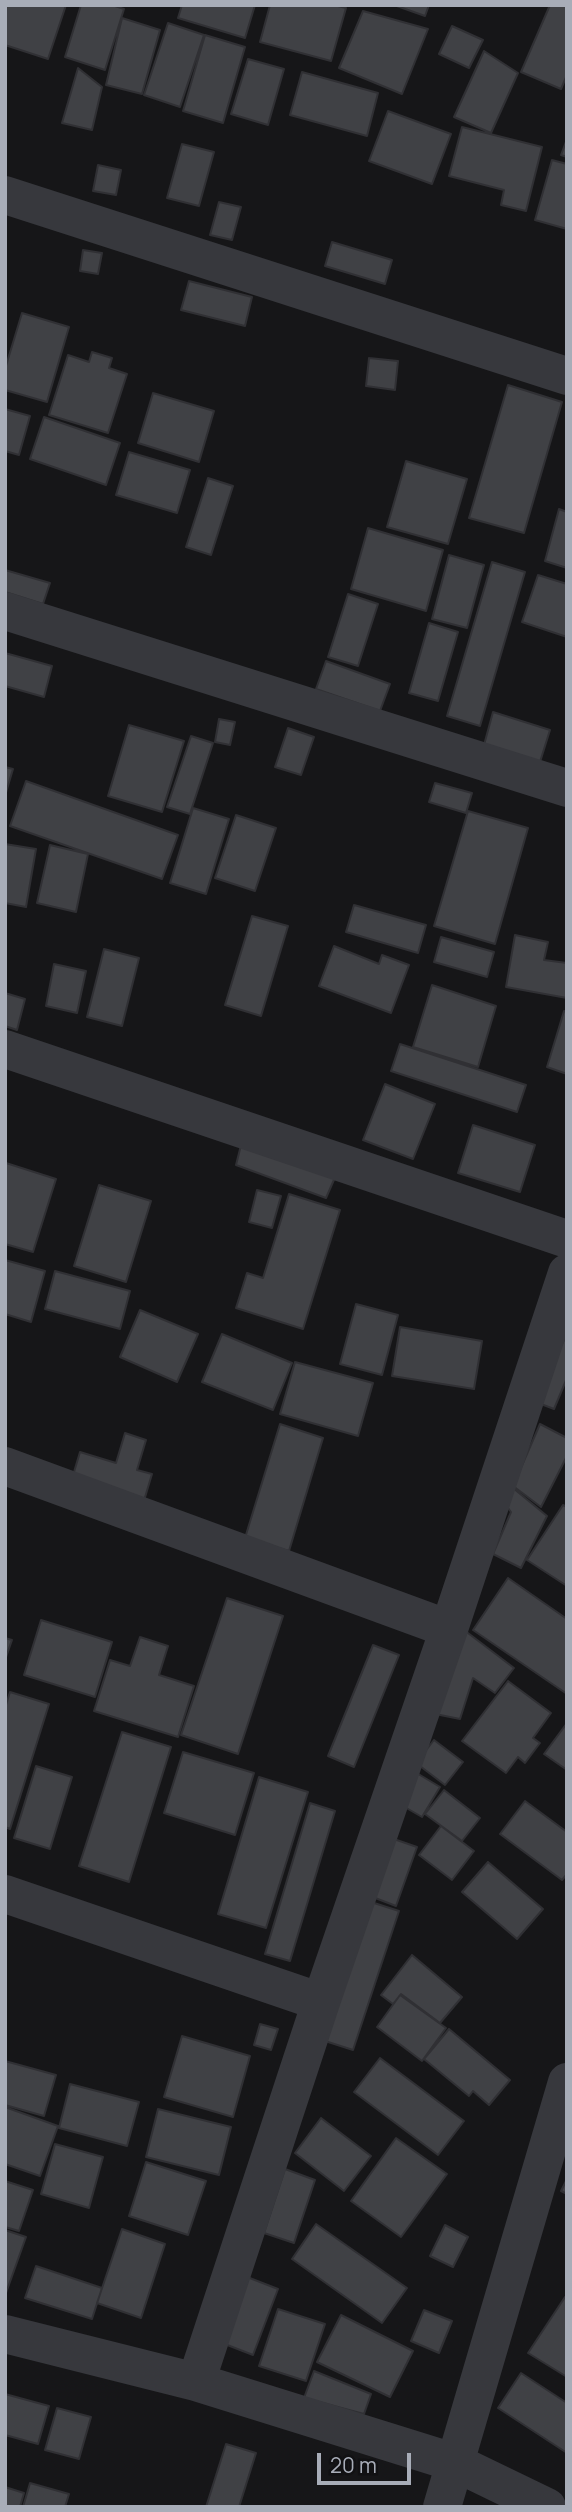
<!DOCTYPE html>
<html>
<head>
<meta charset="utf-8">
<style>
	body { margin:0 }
	#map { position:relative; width:572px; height:2512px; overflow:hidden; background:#161618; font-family:Manrope,sans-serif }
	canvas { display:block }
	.frame { position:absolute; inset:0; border:7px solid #a8adb8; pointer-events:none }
	.scale { position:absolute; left:317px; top:2453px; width:94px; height:32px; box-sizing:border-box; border:4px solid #a8adb8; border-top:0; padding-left:9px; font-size:21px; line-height:24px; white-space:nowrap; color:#a8adb8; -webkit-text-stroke:5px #111113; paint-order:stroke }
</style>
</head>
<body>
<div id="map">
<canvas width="572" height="2512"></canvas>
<div class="frame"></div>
<div class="scale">20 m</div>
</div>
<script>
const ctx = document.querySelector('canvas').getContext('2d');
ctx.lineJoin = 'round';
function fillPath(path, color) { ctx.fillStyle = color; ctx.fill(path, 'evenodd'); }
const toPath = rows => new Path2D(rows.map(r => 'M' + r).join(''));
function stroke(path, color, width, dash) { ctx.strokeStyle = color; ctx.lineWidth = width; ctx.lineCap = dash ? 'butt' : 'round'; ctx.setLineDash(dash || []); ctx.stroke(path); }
const building = toPath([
	[5,5,66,5,48,59,5,45,5,5],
	[81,5,112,5,124,9,105,70,65,57,81,5],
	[182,5,255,5,245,38,178,18,182,5],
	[270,5,334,5,346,8,331,61,260,42,270,5],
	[394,5,429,5,425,16,394,5],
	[550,5,567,5,567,75,561,89,521,72,550,5],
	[363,11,428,29,402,94,339,68,363,11],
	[122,18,160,30,142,94,106,85,122,18],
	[168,23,204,35,180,107,144,95,168,23],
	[452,26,483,40,469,68,439,54,452,26],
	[205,35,245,47,223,123,183,111,205,35],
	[484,51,518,73,491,133,454,117,484,51],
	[248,59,284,69,268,125,231,114,248,59],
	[78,68,102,87,92,130,62,123,78,68],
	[302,72,378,93,367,136,290,115,302,72],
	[388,111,451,134,432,184,369,161,388,111],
	[462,127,542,147,526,211,501,205,504,190,449,176,462,127],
	[567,139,567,157,561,155,567,139],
	[182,144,214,152,199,206,167,198,182,144],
	[552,160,567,164,567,229,535,220,552,160],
	[98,165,121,170,116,195,93,191,98,165],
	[219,202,241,207,232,240,210,235,219,202],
	[332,242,392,260,385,284,325,266,332,242],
	[83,250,102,253,98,274,80,271,83,250],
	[189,281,252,297,245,326,181,310,189,281],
	[22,313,69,327,47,402,5,390,5,369,22,313],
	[92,352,112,358,109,368,127,374,108,433,49,415,68,355,89,362,92,352],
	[369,358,398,361,395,390,366,386,369,358],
	[508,385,562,402,524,533,469,518,508,385],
	[153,393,214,411,199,462,138,443,153,393],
	[5,409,30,416,19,455,5,451,5,409],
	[44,417,120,443,106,485,30,459,44,417],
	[129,452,190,470,177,513,116,495,129,452],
	[406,461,467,479,448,544,387,527,406,461],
	[208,478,233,486,211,555,186,547,208,478],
	[559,509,567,512,567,568,545,561,559,509],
	[368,528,443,550,426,611,351,589,368,528],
	[449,555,484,565,467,628,432,619,449,555],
	[492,562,525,572,480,726,447,716,492,562],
	[5,570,50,583,43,604,5,592,5,570],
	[538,575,567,584,567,637,522,622,538,575],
	[348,594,378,604,358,666,328,657,348,594],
	[429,623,458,632,438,701,409,693,429,623],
	[5,653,52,666,44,697,5,686,5,653],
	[326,661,390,684,380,711,316,689,326,661],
	[493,712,550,730,540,762,484,745,493,712],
	[219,719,235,722,230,745,215,742,219,719],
	[129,725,184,741,162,812,108,796,129,725],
	[288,728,314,737,301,775,275,767,288,728],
	[191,736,213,743,190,814,167,807,191,736],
	[5,767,13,769,5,796,5,767],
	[26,781,178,835,162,879,10,826,26,781],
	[435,783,472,793,466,813,429,802,435,783],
	[193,808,229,819,206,894,170,883,193,808],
	[468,811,528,828,495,944,434,926,468,811],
	[236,815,276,828,255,891,215,878,236,815],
	[5,844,36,849,26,907,5,903,5,844],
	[50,845,88,854,76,912,37,903,50,845],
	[354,905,426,925,418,953,346,932,354,905],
	[252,916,288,926,261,1016,225,1005,252,916],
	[515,935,548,942,544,960,567,963,567,998,506,987,515,935],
	[441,937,494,952,487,977,434,962,441,937],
	[334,946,379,964,382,955,409,965,391,1013,319,986,334,946],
	[104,949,139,958,122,1026,87,1017,104,949],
	[54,964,86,971,77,1013,46,1006,54,964],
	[432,985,496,1006,478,1067,413,1047,432,985],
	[5,993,25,999,17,1030,5,1026,5,993],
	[564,1011,567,1012,567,1074,547,1067,564,1011],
	[400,1044,526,1085,517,1112,391,1071,400,1044],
	[385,1084,435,1104,413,1159,363,1140,385,1084],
	[473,1125,535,1145,520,1192,458,1173,473,1125],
	[244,1133,340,1166,326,1198,236,1165,244,1133],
	[6,1163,56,1179,33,1252,5,1244,6,1163],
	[99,1185,151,1201,126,1282,74,1266,99,1185],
	[257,1190,281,1196,272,1228,249,1222,257,1190],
	[289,1194,340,1210,303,1329,236,1308,247,1273,263,1278,289,1194],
	[5,1260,45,1271,31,1322,5,1314,5,1260],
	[55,1271,130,1291,120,1329,45,1309,55,1271],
	[356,1304,398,1315,382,1375,340,1364,356,1304],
	[140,1310,198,1334,177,1382,120,1357,140,1310],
	[400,1327,482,1341,474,1389,392,1376,400,1327],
	[222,1334,292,1363,273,1410,202,1382,222,1334],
	[567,1334,567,1378,554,1409,533,1401,567,1334],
	[295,1362,373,1383,358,1436,280,1414,295,1362],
	[280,1424,323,1438,289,1551,245,1538,280,1424],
	[540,1424,567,1438,567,1456,541,1507,513,1486,540,1424],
	[125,1433,146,1440,137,1470,152,1474,143,1504,71,1482,80,1452,116,1463,125,1433],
	[513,1488,547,1516,521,1568,493,1554,511,1512,505,1504,513,1488],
	[563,1505,567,1507,567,1586,527,1560,563,1505],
	[508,1578,567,1619,567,1694,473,1630,508,1578],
	[227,1598,283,1616,238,1754,181,1735,227,1598],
	[41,1620,112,1642,95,1697,24,1675,41,1620],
	[464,1630,514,1668,495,1693,473,1678,460,1719,435,1714,464,1630],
	[140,1637,168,1646,159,1675,194,1686,178,1737,94,1711,110,1660,130,1666,140,1637],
	[5,1638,12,1640,5,1660,5,1638],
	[373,1645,399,1655,354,1767,328,1756,373,1645],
	[508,1681,551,1713,533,1738,540,1743,525,1763,518,1757,506,1773,462,1741,508,1681],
	[10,1692,49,1704,10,1829,5,1827,5,1708,10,1692],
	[567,1723,567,1770,544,1754,567,1723],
	[122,1732,171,1747,129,1882,79,1866,122,1732],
	[434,1740,463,1762,445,1785,416,1763,434,1740],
	[183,1752,254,1773,235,1835,164,1813,183,1752],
	[36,1766,72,1777,50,1849,14,1838,36,1766],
	[415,1772,440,1787,422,1817,396,1802,415,1772],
	[259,1777,308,1792,266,1928,218,1914,259,1777],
	[444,1790,480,1818,462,1841,425,1814,444,1790],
	[525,1801,567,1832,567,1874,562,1880,500,1834,525,1801],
	[310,1803,335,1811,290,1961,265,1954,310,1803],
	[441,1826,474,1851,452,1880,419,1855,441,1826],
	[391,1838,417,1847,396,1906,370,1896,391,1838],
	[488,1862,543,1909,517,1939,462,1892,488,1862],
	[371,1902,399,1911,353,2050,325,2041,371,1902],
	[412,1955,462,1997,440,2023,401,1994,393,2004,381,1995,412,1955],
	[400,1995,446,2028,422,2061,377,2027,400,1995],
	[260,2024,278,2029,271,2050,254,2045,260,2024],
	[449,2029,510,2080,489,2105,473,2091,469,2096,424,2059,449,2029],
	[182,2036,250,2056,233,2117,164,2097,182,2036],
	[380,2058,464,2121,438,2155,354,2092,380,2058],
	[5,2061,56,2075,44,2116,5,2105,5,2061],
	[70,2084,139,2102,127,2146,59,2128,70,2084],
	[5,2107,58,2126,40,2176,5,2164,5,2107],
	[158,2109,231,2127,219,2175,146,2157,158,2109],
	[321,2118,371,2156,344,2191,295,2153,321,2118],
	[396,2138,447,2174,401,2237,351,2201,396,2138],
	[55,2144,103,2157,89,2208,41,2194,55,2144],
	[146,2162,206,2181,188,2235,129,2216,146,2162],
	[285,2169,315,2180,294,2243,264,2233,285,2169],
	[567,2179,567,2194,561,2191,567,2179],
	[5,2181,33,2190,19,2231,5,2227,5,2181],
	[316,2224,407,2288,382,2323,292,2259,316,2224],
	[445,2225,468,2237,453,2267,430,2256,445,2225],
	[122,2229,165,2244,141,2318,97,2303,122,2229],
	[5,2230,26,2237,6,2293,5,2293,5,2230],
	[36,2266,102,2288,92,2319,25,2298,36,2266],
	[242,2275,278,2289,253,2355,217,2341,242,2275],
	[565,2297,567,2298,567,2377,528,2353,565,2297],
	[278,2309,325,2324,306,2381,259,2366,278,2309],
	[424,2310,452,2321,439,2353,411,2341,424,2310],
	[341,2315,413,2351,390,2397,317,2362,341,2315],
	[314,2371,371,2394,364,2414,304,2398,314,2371],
	[521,2373,567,2403,567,2453,498,2408,521,2373],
	[5,2394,49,2406,38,2444,5,2435,5,2394],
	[57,2408,91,2417,79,2459,45,2450,57,2408],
	[226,2444,256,2453,239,2507,206,2507,226,2444],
	[30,2483,69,2494,65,2507,23,2507,30,2483],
	[5,2487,24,2493,20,2507,5,2507,5,2487]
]);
const minor = toPath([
	[5,195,567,376],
	[5,611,567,788],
	[5,1049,567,1239],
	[5,1466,449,1629],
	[5,1894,321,2002],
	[5,2334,196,2382,456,2463,547,2507],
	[196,2382,321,2002,449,1629,567,1273],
	[442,2507,567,2082]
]);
fillPath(building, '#404145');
stroke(building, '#303034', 2);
stroke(minor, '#37383d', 38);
</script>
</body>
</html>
